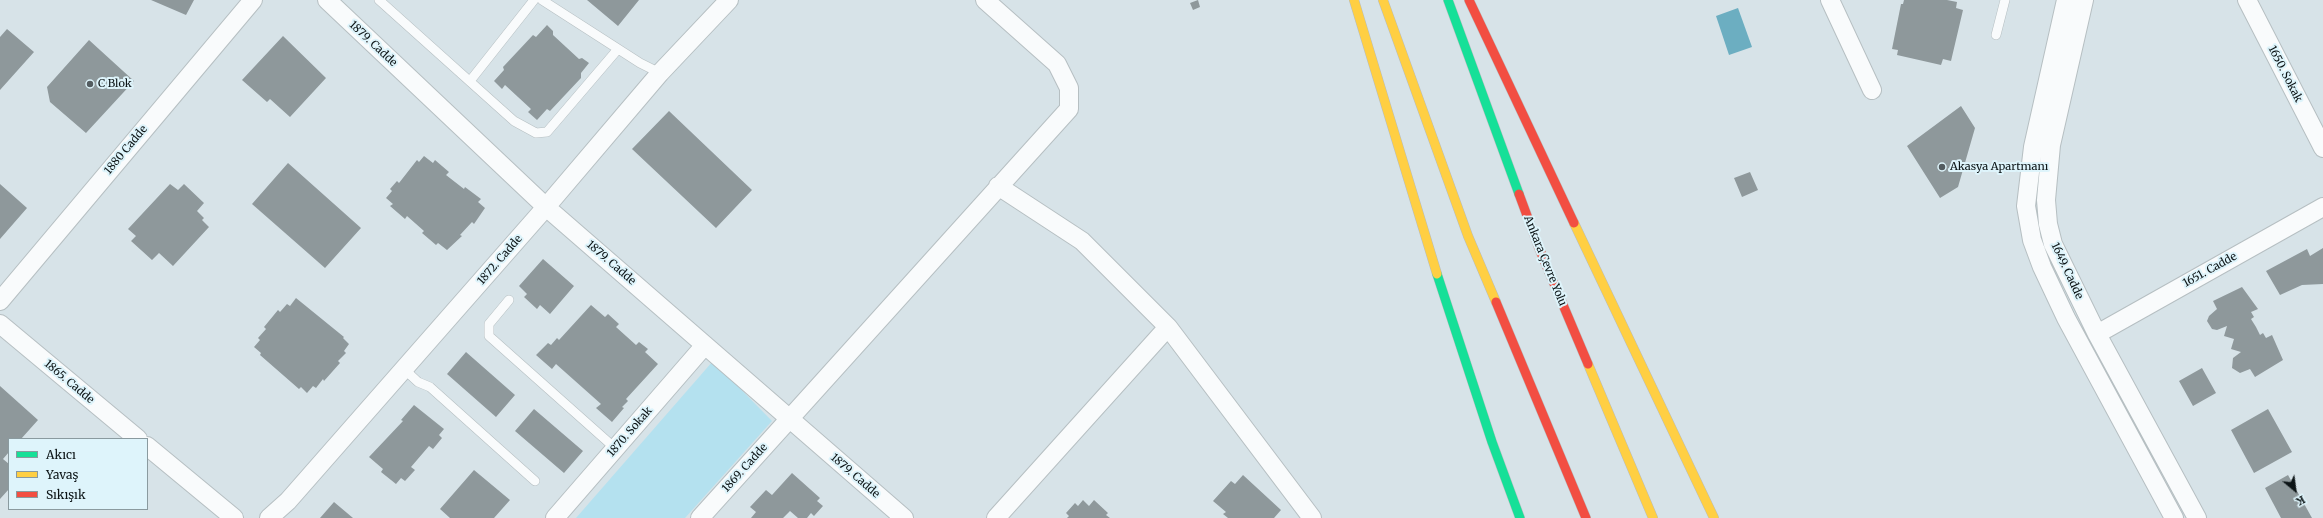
<!DOCTYPE html>
<html>
<head>
<meta charset="utf-8">
<style>
	body { margin:0 }
	#map { position:relative; width:2323px; height:518px; overflow:hidden; background:#d7e3e8; font-family:Merriweather,serif }
	canvas { display:block }
	.legend { position:absolute; left:8px; top:438px; width:140px; height:72px; box-sizing:border-box; background:#def4fb; border:1px solid #8a9a9f; margin:0; padding:5px 7px; list-style:none; font-size:12px; color:#0c1416 }
	.legend li { display:flex; align-items:center; gap:8px; height:20px }
	.legend b { width:20px; border:1px solid #8a9a9f }
	.north { position:absolute; left:2275px; top:470px; width:40px; height:40px; -webkit-text-stroke:3px #def4fb; paint-order:stroke; rotate:151deg; font-size:11px; font-weight:700; line-height:16px; text-align:center; color:#0c1416 }
	.north::after { content:''; display:block; margin:auto; width:14px; height:18px; background:#0c1416; clip-path:polygon(50% 0,100% 100%,50% 72%,0 100%) }
</style>
</head>
<body>
<div id="map">
<canvas width="2323" height="518"></canvas>
<ul class="legend">
<li><b style="height:5px;background:#16e098"></b>Akıcı</li>
<li><b style="height:5px;background:#ffcf43"></b>Yavaş</li>
<li><b style="height:5px;background:#f24e42"></b>Sıkışık</li>
</ul>
<div class="north">K</div>
</div>
<script>
const ctx = document.querySelector('canvas').getContext('2d');
ctx.lineJoin = 'round';
function fillPath(path, color) { ctx.fillStyle = color; ctx.fill(path, 'evenodd'); }
const toPath = rows => new Path2D(rows.map(r => 'M' + r).join(''));
function stroke(path, color, width, dash) { ctx.strokeStyle = color; ctx.lineWidth = width; ctx.lineCap = dash ? 'butt' : 'round'; ctx.setLineDash(dash || []); ctx.stroke(path); }
function drawText(font, color, halo, rows, align = 'center') {
  ctx.font = font + ' Merriweather,serif'; ctx.lineWidth = 4; ctx.setLineDash([]); ctx.textBaseline = 'middle'; ctx.strokeStyle = halo; ctx.fillStyle = color; for (const [text, x, y, turn = 0] of rows) {
    ctx.save(); ctx.translate(x, y); ctx.rotate((+turn || 0) * Math.PI / 180); ctx.textAlign = isNaN(turn) ? turn : align; if (halo) ctx.strokeText(text, 0, 0); ctx.fillText(text, 0, 0); ctx.restore();
  }
}
const green = toPath([
	[713,361,772,421,685,518,576,518]
]);
const water = toPath([
	[1738,8,1752,47,1729,55,1716,16]
]);
const building = toPath([
	[151,0,194,0,186,15],
	[587,0,639,0,618,26],
	[1198,0,1200,7,1193,10,1190,3],
	[1904,0,1947,0,1957,2,1956,8,1963,10,1951,61,1943,59,1941,65,1897,55,1898,50,1892,49,1901,4,1903,4],
	[547,25,553,31,553,35,579,59,582,58,589,63,581,73,581,78,550,111,547,109,537,120,528,112,531,109,505,85,502,89,494,81,504,70,503,67,533,35,536,37],
	[7,29,34,52,0,90,0,37],
	[283,36,326,78,290,117,270,99,267,102,242,80],
	[89,40,134,81,86,133,50,102,47,87],
	[1961,106,1975,128,1958,187,1940,198,1907,146],
	[669,111,752,190,716,228,632,149],
	[424,156,433,163,435,160,449,172,446,175,464,189,465,187,481,199,478,202,485,208,474,224,472,222,460,235,462,236,447,250,438,243,436,245,422,233,424,231,407,216,405,219,390,206,393,204,386,198,392,191,390,189,397,181,399,183,417,160,419,162],
	[288,163,361,228,325,268,252,204],
	[1750,172,1758,190,1742,197,1734,178],
	[0,184,27,208,0,239],
	[170,184,178,190,184,184,204,203,197,211,204,218,202,220,209,227,173,266,159,253,152,260,131,241,136,236,128,229],
	[2323,248,2323,284,2302,285,2280,295,2266,271,2307,249,2310,256],
	[543,259,574,286,550,314,540,305,537,309,524,297,527,294,519,286],
	[2242,287,2258,309,2251,312,2254,317,2251,319,2256,327,2260,335,2263,333,2266,338,2272,335,2283,360,2255,377,2250,369,2240,373,2232,368,2233,358,2241,352,2231,349,2234,339,2224,336,2227,326,2217,330,2212,329,2207,321,2209,316,2217,309,2213,301],
	[296,298,344,337,343,338,349,344,344,351,346,353,338,361,340,363,324,381,323,379,316,388,313,386,307,393,301,387,299,389,260,355,261,353,254,347,260,340,258,338,266,329,264,327,278,310,280,312,287,304,290,306],
	[591,305,605,317,608,314,619,324,616,327,636,345,639,342,648,349,645,352,658,364,626,399,628,401,622,407,624,408,612,422,596,408,601,404,556,364,552,369,536,355,548,343,551,345,557,338,559,340],
	[466,352,515,395,496,417,447,374],
	[2202,368,2216,393,2193,406,2179,381],
	[0,386,38,420,21,439,9,439,9,452,3,459,9,464,9,489,0,499],
	[414,405,444,429,439,435,442,438,433,449,429,446,411,467,415,470,405,481,401,478,396,484,381,472,383,469,369,457,403,421,401,420],
	[534,409,583,451,564,473,515,431],
	[2268,409,2292,452,2254,473,2231,430],
	[474,470,510,500,494,518,450,518,440,509],
	[792,473,820,498,817,501,823,506,814,516,811,513,807,518,798,518,790,511,783,518,751,518,756,512,750,507,766,490,772,495],
	[1243,475,1281,510,1274,518,1228,518,1223,514,1226,512,1213,501,1231,481,1235,484],
	[2288,475,2312,518,2281,518,2265,488],
	[1083,500,1089,506,1094,500,1108,513,1106,515,1110,518,1067,518,1069,516,1066,513,1075,503,1078,506],
	[334,502,353,518,320,518]
]);
const lane = toPath([
	[379,0,514,121,536,133,547,132,618,49],
	[542,0,640,63,660,73],
	[1996,35,2005,0],
	[470,81,534,0],
	[509,300,489,324,489,336,616,449],
	[404,369,418,382,430,387,535,481]
]);
const street = toPath([
	[327,0,546,207,904,518],
	[1830,0,1872,90],
	[2066,0,2033,147,2026,206,2032,240,2042,267,2066,318,2174,518],
	[2084,0,2051,145,2046,200,2048,224,2053,244,2097,334,2197,518],
	[2247,0,2323,148],
	[998,186,1082,241,1168,327,1312,518],
	[0,301,253,0],
	[0,324,138,439],
	[2097,334,2323,207],
	[147,446,234,518],
	[269,518,288,501,546,207,660,73,729,0],
	[555,518,705,345],
	[700,518,1069,109,1069,88,1057,64,985,0],
	[996,518,1168,327]
]);
const fast = toPath([
	[1448,0,1519,194],
	[1437,274,1492,442,1520,518]
]);
const slow = toPath([
	[1354,0,1437,274],
	[1383,0,1468,236,1496,302],
	[1574,223,1714,518],
	[1588,364,1653,518]
]);
const jam = toPath([
	[1469,0,1574,223],
	[1519,194,1539,248,1588,364],
	[1496,302,1586,518]
]);
const markers = [
	[90,84,4,"#535c60"],
	[1942,167,4,"#535c60"]
];
const streetNames = [
	["1879. Cadde",373,44,43],
	["1650. Sokak",2285,74,63],
	["1880 Cadde",126,150,-50],
	["1872. Cadde",500,260,-49],
	["Ankara Çevre Yolu",1545,261,68],
	["1879. Cadde",611,263,41],
	["1651. Cadde",2210,270,-29],
	["1649. Cadde",2067,271,65],
	["1865. Cadde",69,382,40],
	["1870. Sokak",630,432,-49],
	["1869. Cadde",745,468,-48],
	["1879. Cadde",855,476,41]
];
const poiNames = [
	["C Blok",98,84],
	["Akasya Apartmanı",1950,167]
];
fillPath(green, '#b4e1ef');
fillPath(water, '#6caec1');
fillPath(building, '#8e989b');
stroke(lane, '#b6bfc2', 10);
stroke(street, '#b6bfc2', 20);
stroke(fast, '#b7bdbf', 10);
stroke(slow, '#b7bdbf', 10);
stroke(jam, '#b7bdbf', 10);
stroke(lane, '#f9fbfc', 9);
stroke(street, '#f9fbfc', 18);
stroke(fast, '#16e098', 9);
stroke(slow, '#ffcf43', 9);
stroke(jam, '#f24e42', 9);
for (const [x, y, r, color] of markers) { const dot = new Path2D(); dot.arc(x, y, r, 0, 2 * Math.PI); ctx.fillStyle = color; ctx.fill(dot); stroke(dot, '#def4fb', 1.5); }
drawText('11px', '#0c1416', '#def4fb', streetNames);
drawText('11px', '#0c1416', '#def4fb', poiNames, 'left');
</script>
</body>
</html>
